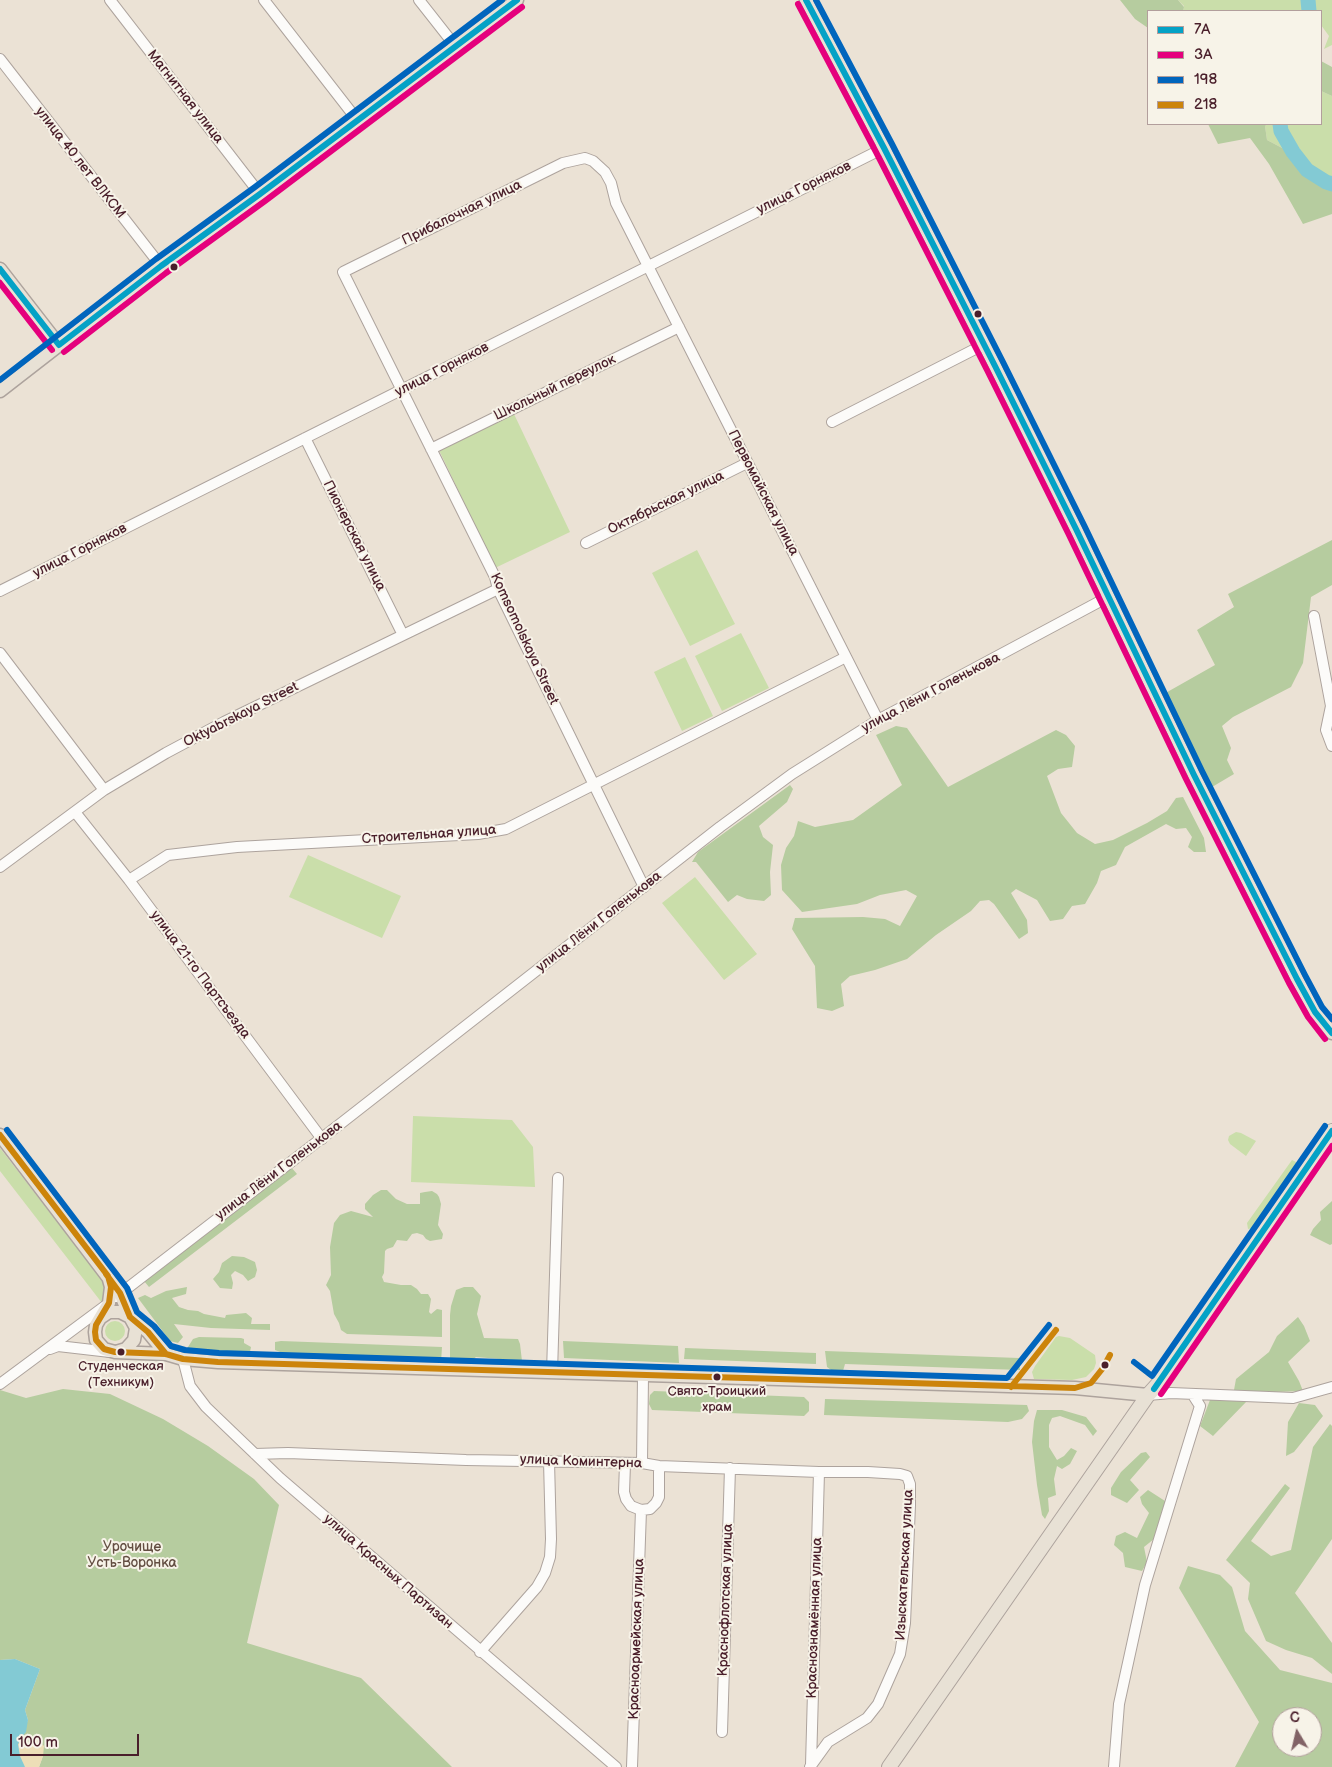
<!DOCTYPE html>
<html>
<head>
<meta charset="utf-8">
<style>
	body { margin:0 }
	#map { position:relative; width:1332px; height:1767px; overflow:hidden; background:#ebe2d5; font-family:"Balsamiq Sans",sans-serif }
	canvas { display:block }
	.legend { position:absolute; left:1147px; top:10px; width:175px; height:115px; box-sizing:border-box; background:#f7f3e8; border:1px solid #b29e9c; margin:0; padding:6px 9px; list-style:none; font-size:15px; color:#4a1f2b }
	.legend li { display:flex; align-items:center; gap:10px; height:25px }
	.legend b { width:25px; border:1px solid #b29e9c }
	.north { position:absolute; left:1272px; top:1707px; width:50px; height:50px; box-sizing:border-box; background:#f7f3e8; border:1px solid #b29e9c; border-radius:50%; rotate:351deg; font-size:14px; font-weight:700; line-height:20px; text-align:center; color:#4a1f2b }
	.north::after { content:''; display:block; margin:auto; width:18px; height:22px; background:#826366; clip-path:polygon(50% 0,100% 100%,50% 72%,0 100%) }
	.scale { position:absolute; left:10px; top:1734px; width:129px; height:22px; box-sizing:border-box; border:2px solid #4a1f2b; border-top:0; padding-left:6px; font-size:15px; line-height:18px; white-space:nowrap; color:#4a1f2b; -webkit-text-stroke:4px #f7f3e8; paint-order:stroke }
</style>
</head>
<body>
<div id="map">
<canvas width="1332" height="1767"></canvas>
<ul class="legend">
<li><b style="height:6px;background:#04a2c6"></b>7А</li>
<li><b style="height:6px;background:#e5007d"></b>3А</li>
<li><b style="height:6px;background:#0065bd"></b>198</li>
<li><b style="height:6px;background:#cc840b"></b>218</li>
</ul>
<div class="north">С</div>
<div class="scale">100 m</div>
</div>
<script>
const ctx = document.querySelector('canvas').getContext('2d');
ctx.lineJoin = 'round';
function fillPath(path, color) { ctx.fillStyle = color; ctx.fill(path, 'evenodd'); }
const toPath = rows => new Path2D(rows.map(r => 'M' + r).join(''));
function stroke(path, color, width, dash) { ctx.strokeStyle = color; ctx.lineWidth = width; ctx.lineCap = dash ? 'butt' : 'round'; ctx.setLineDash(dash || []); ctx.stroke(path); }
function drawText(font, color, halo, rows, align = 'center') {
  ctx.font = font + ' "Balsamiq Sans",sans-serif'; ctx.lineWidth = 4; ctx.setLineDash([]); ctx.textBaseline = 'middle'; ctx.strokeStyle = halo; ctx.fillStyle = color; for (const [text, x, y, turn = 0] of rows) {
    ctx.save(); ctx.translate(x, y); ctx.rotate((+turn || 0) * Math.PI / 180); ctx.textAlign = isNaN(turn) ? turn : align; if (halo) ctx.strokeText(text, 0, 0); ctx.fillText(text, 0, 0); ctx.restore();
  }
}
const green = toPath([
	[1178,0,1332,0,1332,45,1324,49,1329,36,1321,25,1321,11,1183,11,1184,6],
	[1321,91,1332,96,1332,180,1321,178,1303,167,1284,149,1267,140,1265,126,1268,124,1321,124],
	[514,414,570,532,495,568,439,450],
	[697,550,735,624,690,646,652,573],
	[741,633,769,688,722,711,695,656],
	[685,657,713,716,682,731,654,672],
	[308,855,401,896,382,938,289,897],
	[695,877,757,954,724,980,662,903],
	[413,1116,512,1120,533,1147,535,1187,411,1182],
	[1236,1132,1241,1133,1256,1141,1246,1156,1230,1144,1228,1140,1229,1136],
	[0,1148,102,1280,107,1288,108,1295,102,1303,0,1171],
	[1292,1160,1296,1162,1296,1167,1253,1228,1248,1229,1247,1223],
	'105 1331a10 10 0 1 1 20 0a10 10 0 1 1-20 0Z',
	[1059,1336,1070,1338,1095,1355,1096,1363,1094,1369,1086,1377,1072,1380,1034,1379,1032,1372,1035,1366,1056,1337]
]);
const forest = toPath([
	[1120,0,1178,0,1184,7,1183,11,1148,11,1148,28,1135,19],
	[1321,61,1332,67,1332,96,1321,91],
	[1208,124,1268,124,1265,126,1267,140,1284,149,1303,167,1321,178,1332,180,1332,214,1303,224,1269,164,1250,138,1218,144],
	[1332,540,1332,585,1311,597,1303,663,1291,687,1233,717,1222,726,1231,748,1227,760,1234,774,1207,790,1162,695,1215,665,1197,630,1234,607,1228,594],
	[896,726,907,728,948,787,1056,730,1066,735,1075,746,1072,767,1058,769,1047,776,1061,813,1077,833,1095,844,1113,840,1147,823,1167,811,1176,798,1183,797,1204,838,1206,852,1194,852,1188,847,1192,837,1186,828,1176,829,1166,824,1125,847,1116,865,1101,871,1097,883,1085,904,1072,906,1063,919,1050,921,1037,900,1016,889,1011,893,1027,920,1028,933,1019,939,994,904,989,900,980,901,971,911,936,935,907,959,875,970,850,976,841,984,844,1006,832,1011,817,1008,815,966,792,929,795,918,863,917,885,919,900,926,917,896,906,890,880,895,857,904,802,912,782,890,781,865,786,848,794,836,798,821,815,827,853,820,902,785,876,735],
	[790,785,793,789,787,802,759,826,763,837,773,845,770,872,771,895,764,901,747,899,737,895,728,902,696,862,692,862,698,852],
	[291,1167,297,1174,149,1287,144,1281],
	[381,1190,387,1190,396,1199,407,1204,420,1204,420,1193,425,1192,432,1191,437,1194,439,1197,441,1204,438,1225,443,1234,442,1239,430,1241,426,1239,423,1235,417,1233,412,1234,407,1241,397,1240,393,1247,387,1249,385,1251,384,1273,382,1277,384,1282,401,1285,411,1285,417,1289,421,1294,428,1294,431,1299,429,1312,431,1314,437,1309,442,1310,442,1337,347,1334,341,1330,339,1323,334,1314,330,1291,326,1285,331,1275,330,1247,334,1223,340,1215,351,1211,373,1217,365,1209,365,1204,373,1195],
	[1332,1201,1332,1244,1330,1245,1310,1235,1313,1229,1321,1220,1320,1212],
	[232,1256,244,1257,255,1262,257,1270,255,1277,248,1281,243,1275,235,1271,231,1275,233,1283,232,1289,220,1288,213,1279,219,1272,222,1263],
	[187,1287,186,1294,172,1298,179,1307,188,1310,198,1311,204,1314,225,1318,226,1315,246,1313,252,1318,251,1324,270,1324,270,1330,211,1328,174,1324,183,1337,178,1343,170,1341,138,1298,145,1295,151,1298,166,1291],
	[464,1287,473,1287,481,1296,477,1314,484,1338,518,1339,520,1344,522,1361,517,1363,512,1360,476,1357,467,1364,450,1360,450,1315,451,1306,456,1290],
	[1298,1317,1304,1326,1310,1341,1288,1362,1299,1381,1303,1391,1243,1393,1234,1390,1236,1379,1269,1352,1277,1336],
	[199,1337,241,1338,244,1339,244,1343,251,1347,250,1352,229,1356,188,1352,188,1347,193,1339],
	[281,1341,442,1347,441,1362,291,1356,275,1350,275,1342],
	[563,1341,678,1346,679,1363,564,1358],
	[685,1348,816,1353,816,1364,684,1359],
	[825,1351,1019,1358,1020,1370,845,1364,843,1371,838,1373,834,1372,827,1367],
	[63,1389,110,1394,163,1419,208,1446,254,1479,279,1505,247,1643,361,1678,452,1767,39,1767,43,1756,43,1746,37,1740,18,1744,28,1720,25,1710,40,1669,15,1659,0,1660,0,1390,26,1398],
	[654,1391,804,1397,809,1402,809,1411,804,1416,652,1410,649,1404,650,1395],
	[825,1399,1027,1405,1029,1411,1022,1419,1008,1422,824,1415],
	[1222,1399,1247,1401,1213,1436,1200,1426,1210,1400],
	[1299,1403,1315,1405,1323,1416,1294,1452,1286,1456,1288,1422],
	[1037,1410,1062,1410,1086,1417,1097,1431,1093,1436,1085,1425,1060,1416,1052,1418,1049,1425,1049,1447,1057,1460,1064,1456,1071,1448,1077,1451,1070,1464,1062,1469,1057,1466,1054,1479,1056,1495,1048,1498,1049,1511,1045,1519,1042,1515,1037,1485,1032,1442,1034,1421],
	[1330,1424,1332,1426,1332,1539,1295,1593,1332,1643,1332,1674,1312,1658,1286,1650,1266,1641,1248,1599,1250,1583,1226,1560,1285,1484,1290,1488,1251,1541,1271,1556,1291,1550,1313,1447],
	[1146,1452,1150,1457,1130,1480,1139,1490,1127,1503,1111,1495,1111,1488,1121,1472,1141,1453],
	[1148,1490,1165,1501,1162,1519,1154,1539,1144,1547,1147,1562,1142,1571,1125,1567,1123,1553,1114,1545,1116,1536,1125,1532,1137,1538,1149,1513,1142,1504,1140,1497],
	[1188,1566,1220,1575,1232,1587,1245,1631,1280,1670,1332,1683,1332,1767,1235,1767,1259,1722,1179,1588],
	[1282,1717,1312,1717,1312,1747,1282,1747]
]);
const sand = toPath([
	[38,1740,44,1746,43,1756,39,1767,25,1767,20,1757,18,1744]
]);
const water = toPath([
	[15,1659,40,1669,25,1710,28,1720,26,1732,21,1738,18,1744,20,1756,25,1767,0,1767,0,1660]
]);
const river = toPath([
	[1308,0,1309,11],
	[1280,124,1281,131,1293,152,1307,170,1326,182,1332,184]
]);
const minor = toPath([
	[110,0,260,194],
	[264,0,358,121],
	[419,0,456,47],
	[0,59,161,266],
	[832,422,983,345],
	[305,438,403,635],
	[431,449,679,327],
	[586,543,747,463],
	[0,591,884,148],
	[1314,616,1331,706,1326,730,1332,746],
	[0,653,104,790],
	[75,812,129,880,322,1139],
	[0,867,104,790,166,753,224,722,498,589],
	[129,880,168,855,237,847,478,834,506,829,846,657],
	[644,887,498,589,495,577,343,272,563,163,585,158,593,161,605,172,611,183,616,203,878,720],
	[116,1297,344,1121,720,827,792,774,878,720,1108,597],
	[50,1349,58,1346,110,1352],
	[183,1359,190,1386,206,1407,280,1478,616,1767],
	[552,1372,558,1178],
	[0,1384,105,1306],
	[1148,1395,1171,1393,1293,1398,1332,1387],
	[255,1454,288,1453,466,1460,642,1463,659,1466,819,1472,868,1472,900,1474,907,1476,910,1484,910,1505,905,1623,900,1654,878,1704,867,1718,828,1742,810,1767],
	[642,1463,643,1376],
	[625,1464,624,1492,626,1499,631,1506,641,1510,650,1509,656,1503,659,1497,659,1466],
	[480,1652,537,1587,545,1573,550,1557,551,1539,549,1461],
	[722,1732,730,1468],
	[811,1765,819,1472],
	[632,1767,641,1510],
	[1114,1767,1119,1704,1145,1585,1200,1406,1193,1395]
]);
const major = toPath([
	[806,0,884,148,995,366,1076,529,1194,775,1297,979,1315,1012,1332,1033],
	[0,269,59,345],
	[0,391,161,266,260,194,517,0],
	[0,1135,120,1293,130,1317,148,1332,166,1354],
	[108,1276,111,1287,109,1303,96,1325,95,1332,96,1340,104,1349,115,1352,166,1354,183,1359,218,1362,1075,1388,1148,1395],
	[100,1318,109,1312,120,1312,130,1317,136,1328,134,1340,126,1349,116,1352]
]);
const highway = toPath([
	[889,1767,1148,1395,1157,1385,1332,1131]
]);
const bus1 = toPath([
	[806,0,884,148,995,366,1076,529,1194,775,1297,979,1315,1012,1332,1033],
	[0,269,59,345],
	[59,345,161,266,260,194,517,0],
	[1154,1389,1332,1131]
]);
const bus2 = toPath([
	[798,4,876,152,987,370,1068,533,1186,779,1289,983,1308,1017,1325,1039],
	[0,283,52,350],
	[64,352,166,273,265,201,522,7],
	[1161,1394,1332,1146]
]);
const bus3 = toPath([
	[816,0,892,144,1003,362,1084,525,1202,771,1305,975,1322,1007,1332,1019],
	[0,380,156,259,255,187,502,0],
	[7,1130,127,1288,137,1312,154,1326,171,1346,185,1350,219,1353,1007,1378,1049,1325],
	[1134,1362,1152,1376,1325,1126]
]);
const bus4 = toPath([
	[0,1135,108,1276,111,1287,109,1303,96,1325,95,1332,96,1340,104,1349,115,1352,166,1354,183,1359,218,1362,1075,1388,1091,1383,1103,1368,1110,1355],
	[106,1274,120,1293,130,1317,148,1332,166,1354],
	[1011,1387,1056,1330]
]);
const markers = [
	[174,267,4.5,"#4a1f2b"],
	[978,314,4.5,"#4a1f2b"],
	[121,1352,4.5,"#4a1f2b"],
	[1105,1365,4.5,"#4a1f2b"],
	[717,1377,4.5,"#4a1f2b"]
];
const busNames = [
	["Студенческая",121,1367],
	["(Техникум)",121,1383],
	["Свято-Троицкий",717,1392],
	["храм",717,1408]
];
const streetNames = [
	["Магнитная улица",185,97,52],
	["улица 40 лет ВЛКСМ",80,163,52],
	["улица Горняков",804,188,-26],
	["Прибалочная улица",462,213,-26],
	["улица Горняков",442,370,-27],
	["Школьный переулок",555,388,-26],
	["Первомайская улица",763,493,63],
	["Октябрьская улица",666,503,-26],
	["Пионерская улица",354,536,63],
	["улица Горняков",80,551,-27],
	["Komsomolskaya Street",524,639,65],
	["улица Лёни Голенькова",931,693,-28],
	["Oktyabrskaya Street",241,715,-27],
	["Строительная улица",429,835,-4],
	["улица Лёни Голенькова",599,922,-38],
	["улица 21-го Партсъезда",200,975,53],
	["улица Лёни Голенькова",279,1171,-37],
	["улица Коминтерна",581,1462,2],
	["Изыскательская улица",905,1565,-87],
	["улица Красных Партизан",388,1572,41],
	["Краснофлотская улица",726,1600,-88],
	["Краснознамённая улица",815,1618,-88],
	["Красноармейская улица",637,1639,-88]
];
const parkNames = [
	["Урочище",132,1547],
	["Усть-Воронка",132,1563]
];
fillPath(green, '#cadeaa');
fillPath(forest, '#b6cc9f');
fillPath(sand, '#eddeb7');
fillPath(water, '#83cad4');
stroke(river, '#83cad4', 15);
stroke(minor, '#ada39d', 12);
stroke(major, '#ada39d', 15);
stroke(highway, '#ada39d', 16);
stroke(minor, '#fcfbf9', 10);
stroke(major, '#e8e1d5', 12);
stroke(highway, '#e8e1d5', 14);
stroke(bus1, '#04a2c6', 6);
stroke(bus2, '#e5007d', 6);
stroke(bus3, '#0065bd', 6);
stroke(bus4, '#cc840b', 6);
for (const [x, y, r, color] of markers) { const dot = new Path2D(); dot.arc(x, y, r, 0, 2 * Math.PI); ctx.fillStyle = color; ctx.fill(dot); stroke(dot, '#f7f3e8', 2); }
drawText('13px', '#4a1f2b', '#f7f3e8', busNames);
drawText('14px', '#4a1f2b', '#f7f3e8', streetNames);
drawText('14px', '#634e42', '#f7f3e8', parkNames);
</script>
</body>
</html>
